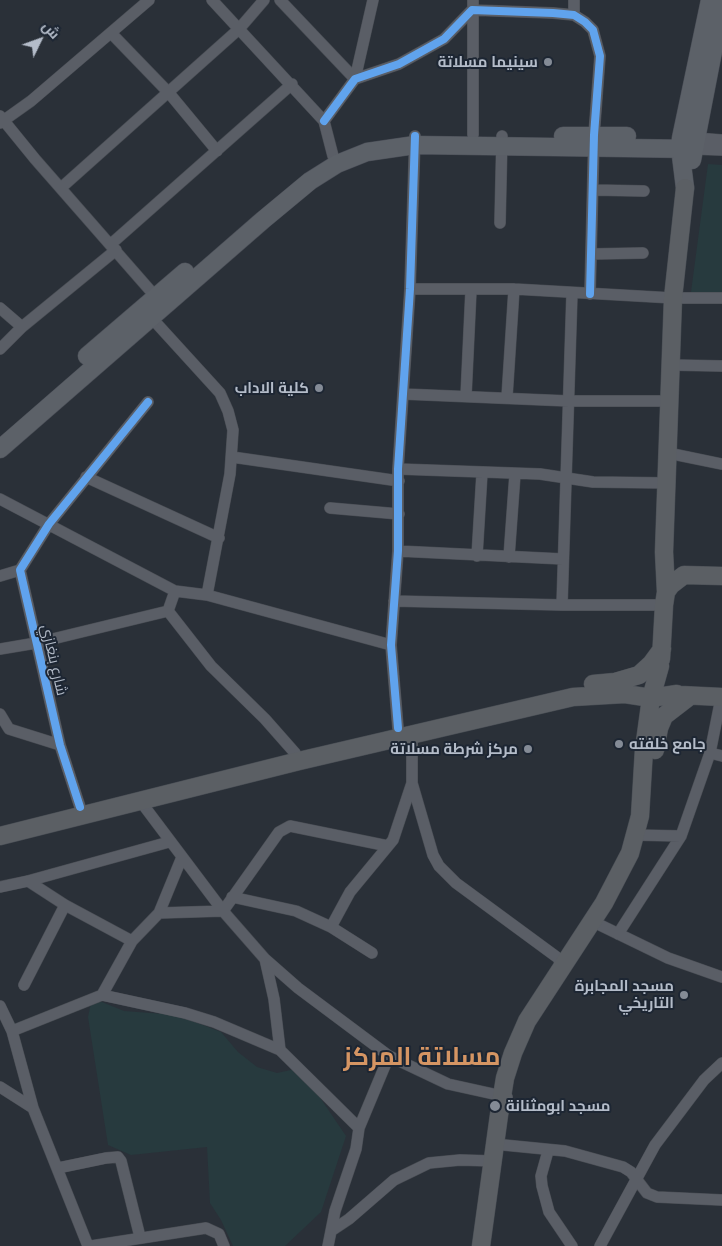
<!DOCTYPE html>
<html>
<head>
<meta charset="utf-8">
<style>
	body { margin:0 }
	#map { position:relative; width:722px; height:1246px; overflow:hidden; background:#2a3038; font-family:"Golos Text",Cairo,sans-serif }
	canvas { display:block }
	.north { position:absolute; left:15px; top:15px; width:50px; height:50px; -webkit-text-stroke:4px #1d2633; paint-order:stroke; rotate:48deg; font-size:14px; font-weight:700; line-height:20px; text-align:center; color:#b4bcc9 }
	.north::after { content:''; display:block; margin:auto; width:18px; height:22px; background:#b4bcc9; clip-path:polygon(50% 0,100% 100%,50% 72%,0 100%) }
</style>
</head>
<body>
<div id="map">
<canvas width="722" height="1246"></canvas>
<div class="north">ش</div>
</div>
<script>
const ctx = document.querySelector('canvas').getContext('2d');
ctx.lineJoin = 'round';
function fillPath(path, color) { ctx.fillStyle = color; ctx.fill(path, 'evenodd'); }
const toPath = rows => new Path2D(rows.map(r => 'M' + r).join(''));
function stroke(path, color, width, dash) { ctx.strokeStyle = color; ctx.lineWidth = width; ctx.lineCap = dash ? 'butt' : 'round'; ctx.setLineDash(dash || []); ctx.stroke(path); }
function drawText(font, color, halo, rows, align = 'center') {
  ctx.font = font + ' "Golos Text",Cairo,sans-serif'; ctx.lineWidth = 4; ctx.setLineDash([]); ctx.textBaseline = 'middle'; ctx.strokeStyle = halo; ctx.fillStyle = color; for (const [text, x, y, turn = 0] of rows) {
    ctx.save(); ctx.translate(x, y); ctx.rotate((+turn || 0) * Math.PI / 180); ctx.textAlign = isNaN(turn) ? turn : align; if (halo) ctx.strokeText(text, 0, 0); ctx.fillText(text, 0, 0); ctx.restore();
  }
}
const green = toPath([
	[708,164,722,165,722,292,691,292],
	[92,998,124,1011,177,1015,221,1032,238,1052,257,1067,277,1073,300,1068,346,1136,321,1212,285,1246,233,1246,221,1220,210,1203,207,1147,131,1155,108,1145,88,1017]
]);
const minor = toPath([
	[212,0,324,121,333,156],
	[280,0,355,79],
	[473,0,473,135],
	[574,15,574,0],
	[112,34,169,93,217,151],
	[355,79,373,0],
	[0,116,35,159,155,296],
	[324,121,355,79,399,64,444,39,472,10,553,13,574,15,585,22,593,30,600,56,594,135,590,294],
	[0,123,31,101,149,0],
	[696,138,722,140],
	[694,149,722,150],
	[62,187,239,29,264,0],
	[594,190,644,191],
	[500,223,502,136],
	[111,244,292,84],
	[592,254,643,253],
	[410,289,514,289,673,298,722,298],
	[0,308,22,327],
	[148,314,220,393,228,411,233,430,230,474,207,595],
	[0,349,22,327,116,250],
	[672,365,722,366],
	[403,394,569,401,671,401],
	[466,396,471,290],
	[507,397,514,289],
	[668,453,722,464],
	[232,457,399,481],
	[398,469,540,474,593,482,668,483],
	[86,477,219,538],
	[0,499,175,591,207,595,391,645],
	[330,508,399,514],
	[398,551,563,559],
	[477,556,482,473],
	[509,557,515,474],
	[0,576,20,570],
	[394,601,562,605,664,605],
	[562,605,572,293],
	[168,611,211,666,265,719,295,753,299,761],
	[0,649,36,643,168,611,175,591],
	[0,714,9,729,60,745],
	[398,728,391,645,398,551,398,469,410,289,415,136],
	[412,735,412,783,433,855,439,866,456,883,558,958,564,970],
	[710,753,722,756],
	[141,802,223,911,265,959,274,999,280,1050,359,1128],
	[80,807,60,745,20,570,49,524,148,402],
	[635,835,681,836],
	[28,881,65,905,132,941],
	[0,887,28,881,169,842],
	[232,897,296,911,331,927,372,953],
	[159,913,223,911,279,832,290,826,388,846],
	[600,925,668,958,722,977],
	[331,927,350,892,393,840,412,783],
	[618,934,681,836,710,753,721,698],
	[265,959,298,988,389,1056,448,1084,507,1097],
	[24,985,65,905],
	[102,995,132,941,159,913,182,857],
	[0,1006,12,1031,33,1108,88,1246],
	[12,1031,102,995,185,1013,214,1022,280,1050],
	[0,1087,33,1108],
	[504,1145,565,1151,623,1167,631,1172,647,1193,657,1197,722,1200],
	[548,1151,541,1176,542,1186,549,1212,572,1246],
	[58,1168,106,1158,118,1157,121,1161,140,1237],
	[331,1231,349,1219,394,1180,429,1163,460,1160,494,1161],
	[91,1246,206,1228,219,1234,224,1246],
	[328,1246,335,1211,356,1149,359,1128,389,1056],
	[600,1246,655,1145,704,1080,722,1063]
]);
const primary = toPath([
	[563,136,627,136],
	[692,160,722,5],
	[685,188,680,148,681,138,710,0],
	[87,356,185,272],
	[0,449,263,220,310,181,337,164,367,152,415,145,694,149]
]);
const trunk = toPath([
	[666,592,664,552,673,298,685,188],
	[661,659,664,605,666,592,671,585,684,575,722,576],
	[593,684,615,682,639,675,651,664,662,649],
	[680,695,722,697],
	[655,750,659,728,664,716,690,696],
	[0,836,299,761,573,697,625,694,651,698,677,694],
	[481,1246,499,1115,505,1078,513,1053,527,1021,604,903,630,853,640,816,644,749,651,698,660,666]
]);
const cycleway = toPath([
	[324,121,355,79,399,64,444,39,472,10,553,13,574,15,585,22,593,30,600,56,594,135,590,294],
	[398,728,391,645,398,551,398,469,410,289,415,136],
	[80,807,60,745,20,570,49,524,148,402]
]);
const markers = [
	[548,62,5,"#848b96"],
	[319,388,5,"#848b96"],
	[619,744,5,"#848b96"],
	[528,749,5,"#848b96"],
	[684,995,5,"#848b96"],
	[495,1106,6,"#848b96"]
];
const poiNames = [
	["سينيما مسلاتة",538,62],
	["كلية الاداب",309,388],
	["جامع خلفته",629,744,"left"],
	["مركز شرطة مسلاتة",518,749],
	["مسجد المجابرة",674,986],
	["التاريخي",674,1003],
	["مسجد ابومثنانة",506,1106,"left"]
];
const streetNames = [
	["شارع بنغازي",54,660,77]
];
const townNames = [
	["مسلاتة المركز",422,1057]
];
fillPath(green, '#273a3e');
stroke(minor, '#484c53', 12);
stroke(primary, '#484c55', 19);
stroke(trunk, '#474c53', 19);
stroke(minor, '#5a5e66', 11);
stroke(primary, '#5c6168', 18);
stroke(trunk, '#5b5f64', 18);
stroke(cycleway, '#60a3ed', 8);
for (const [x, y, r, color] of markers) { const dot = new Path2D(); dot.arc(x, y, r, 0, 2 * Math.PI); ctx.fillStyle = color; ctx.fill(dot); stroke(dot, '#1d2633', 2); }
drawText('bold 15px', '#b4bcc9', '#1d2633', poiNames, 'right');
drawText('15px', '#b4bcc9', '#1d2633', streetNames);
drawText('bold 25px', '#d59563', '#1d2633', townNames);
</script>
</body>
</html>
